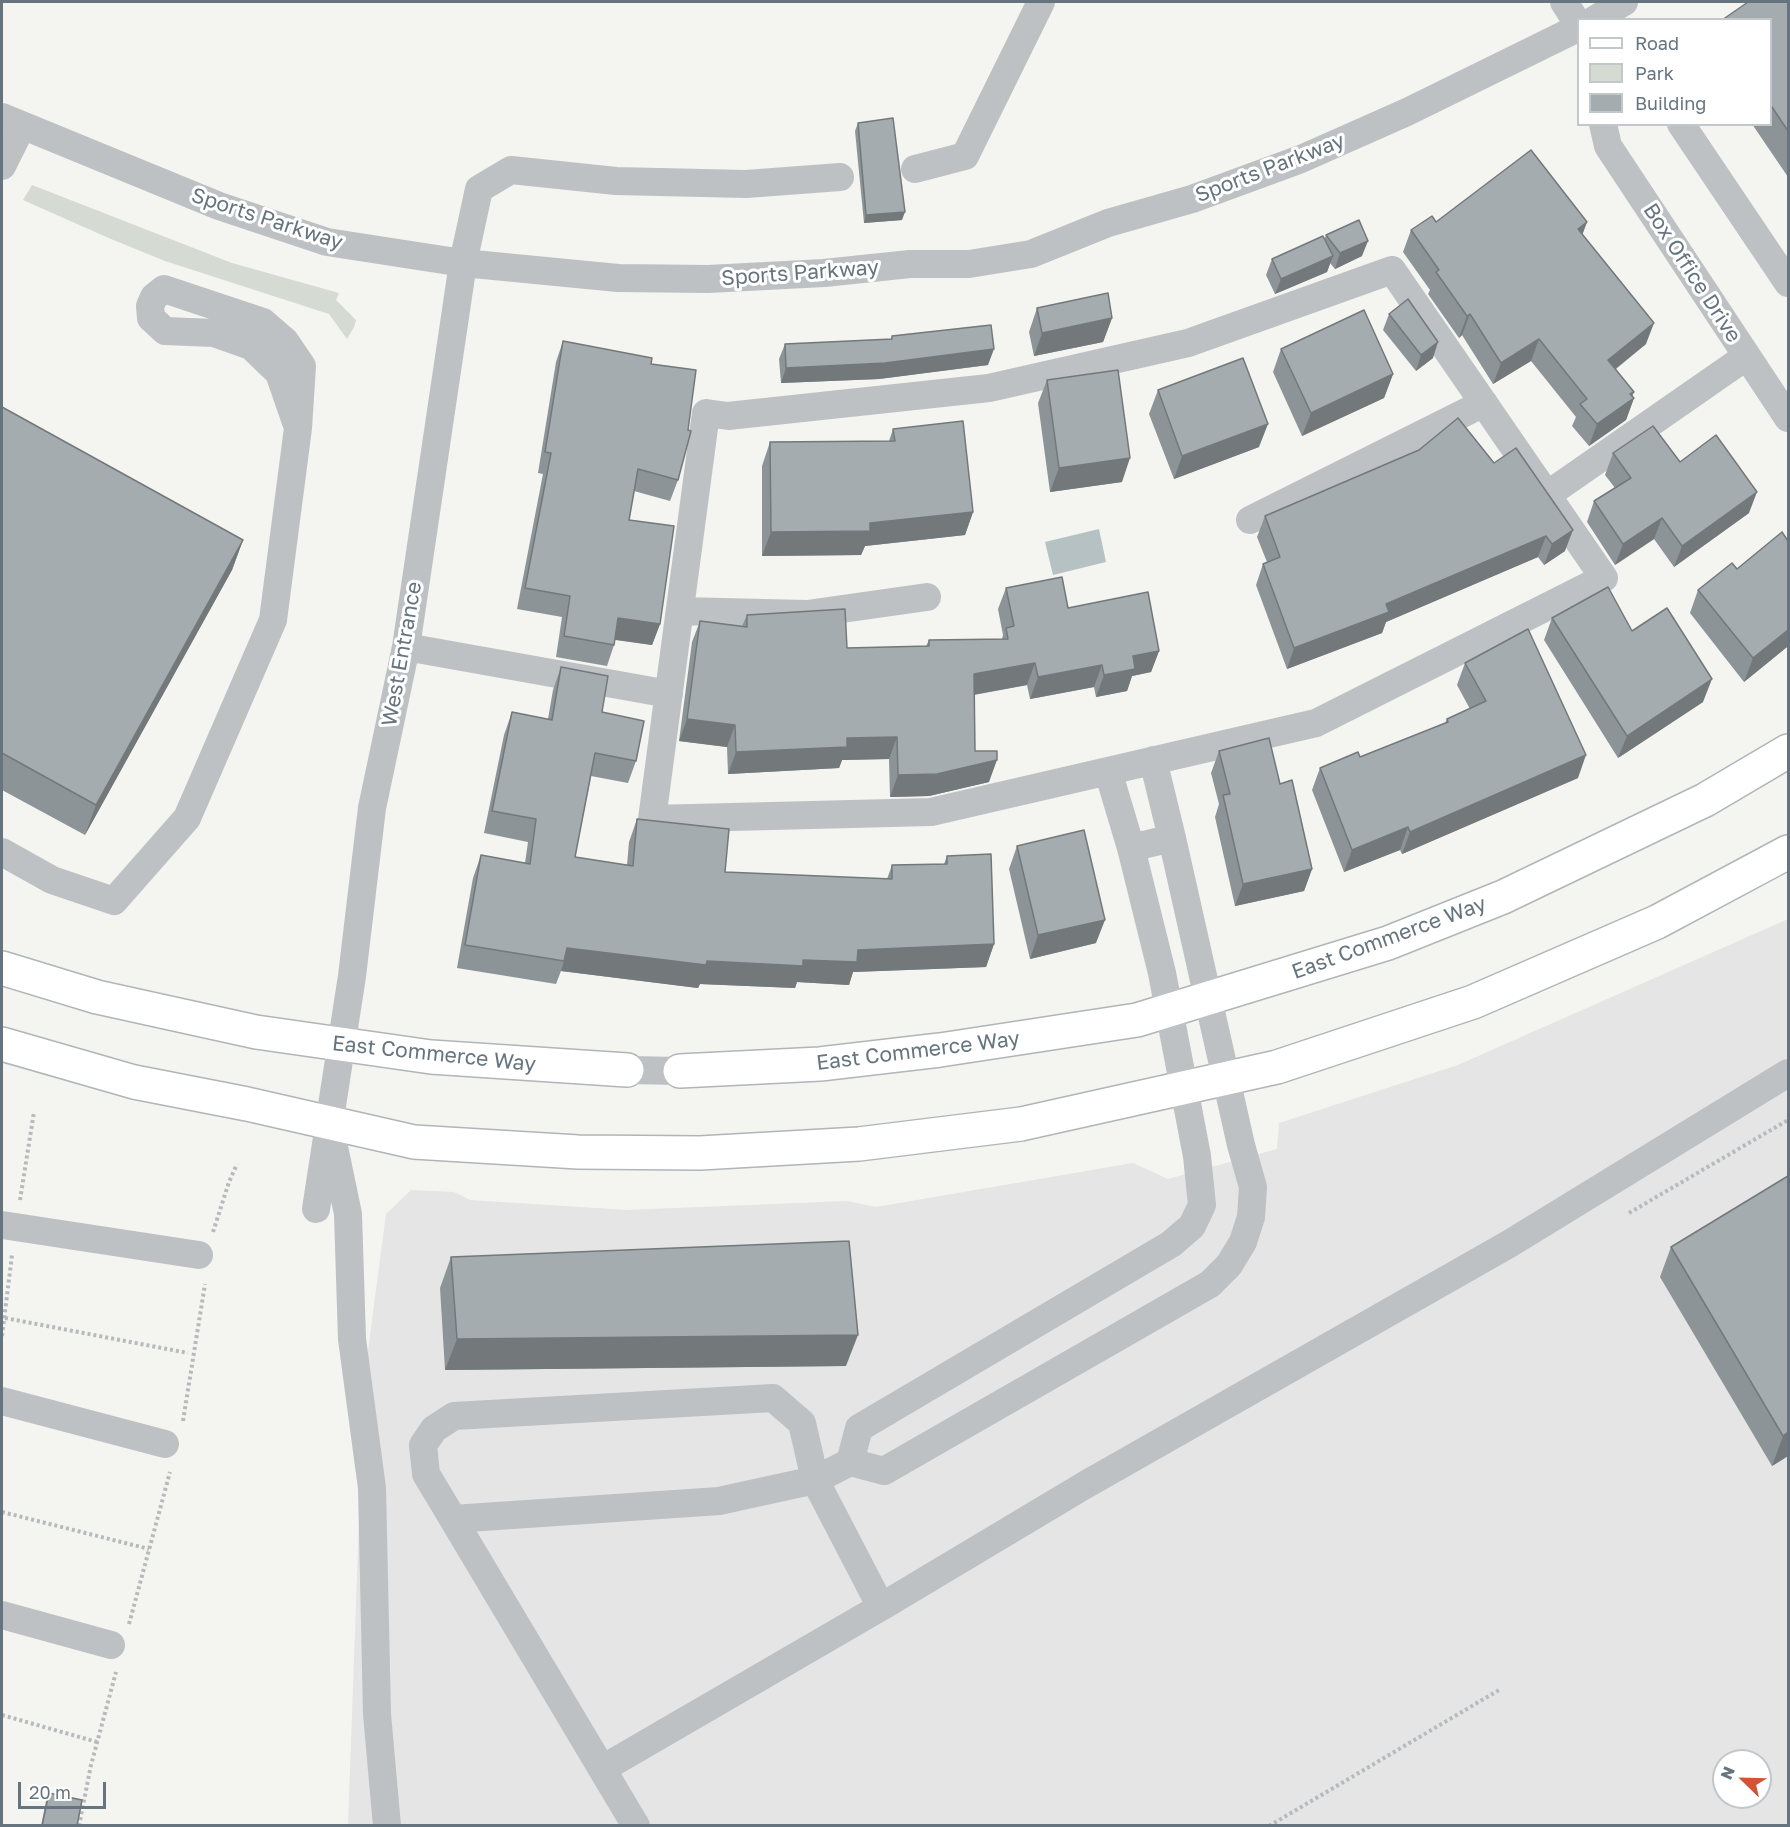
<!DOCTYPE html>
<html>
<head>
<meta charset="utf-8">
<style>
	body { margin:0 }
	#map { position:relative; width:1790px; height:1827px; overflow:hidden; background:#f4f4f0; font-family:"Golos Text",sans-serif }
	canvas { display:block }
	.frame { position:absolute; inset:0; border:3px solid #65747e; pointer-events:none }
	.legend { position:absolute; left:1577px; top:18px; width:195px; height:108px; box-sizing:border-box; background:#fff; border:2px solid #c1c7cb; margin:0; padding:8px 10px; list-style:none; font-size:18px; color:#65747e }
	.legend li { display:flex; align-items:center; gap:12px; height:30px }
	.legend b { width:30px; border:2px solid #c1c7cb }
	.north { position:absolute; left:1712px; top:1749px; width:60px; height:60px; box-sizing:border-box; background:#fff; border:2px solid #c1c7cb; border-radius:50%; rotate:293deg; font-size:16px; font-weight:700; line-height:24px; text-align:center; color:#65747e }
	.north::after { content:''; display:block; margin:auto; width:21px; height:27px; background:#d25432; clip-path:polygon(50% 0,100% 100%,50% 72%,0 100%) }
	.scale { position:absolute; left:18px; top:1782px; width:88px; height:27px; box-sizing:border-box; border:3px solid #65747e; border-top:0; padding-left:8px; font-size:18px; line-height:21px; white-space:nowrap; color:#65747e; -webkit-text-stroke:4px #fff; paint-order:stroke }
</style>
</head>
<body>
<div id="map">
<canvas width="1790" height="1827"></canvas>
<div class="frame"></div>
<ul class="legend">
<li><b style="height:8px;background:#fff"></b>Road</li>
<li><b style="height:16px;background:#d5dad2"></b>Park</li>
<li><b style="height:16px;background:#a4acb0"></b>Building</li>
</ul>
<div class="north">N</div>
<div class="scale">20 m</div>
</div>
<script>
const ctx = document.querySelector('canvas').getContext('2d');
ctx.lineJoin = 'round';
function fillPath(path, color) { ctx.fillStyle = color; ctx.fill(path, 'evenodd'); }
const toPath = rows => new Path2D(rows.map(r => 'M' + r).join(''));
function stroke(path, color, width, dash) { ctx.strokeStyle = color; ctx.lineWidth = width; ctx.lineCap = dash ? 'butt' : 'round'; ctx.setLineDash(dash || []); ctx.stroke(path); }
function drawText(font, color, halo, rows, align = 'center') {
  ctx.font = font + ' "Golos Text",sans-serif'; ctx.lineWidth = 6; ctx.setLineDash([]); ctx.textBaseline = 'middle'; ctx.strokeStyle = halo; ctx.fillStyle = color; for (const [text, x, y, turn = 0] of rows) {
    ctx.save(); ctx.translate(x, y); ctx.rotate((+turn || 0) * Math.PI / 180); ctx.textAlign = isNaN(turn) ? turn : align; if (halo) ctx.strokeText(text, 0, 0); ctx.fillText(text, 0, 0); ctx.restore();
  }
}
const built = toPath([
	[1788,919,1788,1825,348,1826,364,1381,386,1214,411,1190,454,1192,470,1200,627,1210,847,1201,876,1207,1133,1163,1168,1179,1277,1149,1279,1123,1458,1065],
	[1724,1761,1760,1761,1760,1797,1724,1797]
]);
const green = toPath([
	[32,185,232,263,339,293,336,300,356,320,354,327,347,339,329,314,165,261,111,239,23,200]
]);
const water = toPath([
	[1099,529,1106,562,1053,575,1045,542]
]);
const path = toPath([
	[20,1200,34,1112],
	[1629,1213,1788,1120],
	[213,1232,229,1182,237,1164],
	[5,1318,188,1353],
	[2,1336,12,1255],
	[183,1421,205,1284],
	[2,1512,149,1549],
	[129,1624,170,1472],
	[2,1715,97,1742],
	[79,1826,91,1765,116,1672],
	[1269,1826,1499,1690]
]);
const minor = toPath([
	[1564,2,1578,24],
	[1594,20,1624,2],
	[2,117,219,206,327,242,463,263,618,278,708,279,824,273,910,264,969,264,1031,254,1108,223,1192,199,1301,159,1407,112,1578,28],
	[1603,124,1608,146,1788,418],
	[1681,124,1788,283],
	[2,166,22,126],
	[915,169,965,156,1041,2],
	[1392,270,1604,578,1316,723,931,812,652,819,706,413,728,416,989,388,1188,343,1392,270],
	[1547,495,1747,356],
	[1250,520,1484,403],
	[680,611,807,614,927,597],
	[406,647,669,694],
	[1153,760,1172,838],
	[1108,771,1131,848],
	[2,852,52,880,114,901,187,818,273,620,298,428,302,366,285,341,263,322,164,289,154,297,150,306,151,318,165,331,214,333,251,346,279,373,298,428],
	[627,1070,680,1071],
	[333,1142,348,1214,352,1339,372,1488,377,1714,387,1826],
	[316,1209,352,976,372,808,406,647,463,263,479,189,511,170,616,181,746,184,840,177],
	[2,1225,199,1255],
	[2,1401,165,1444],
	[453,1519,426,1474,423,1445,434,1429,454,1416,773,1398,802,1423,815,1480,850,1462,884,1471,1210,1284,1229,1265,1243,1242,1251,1217,1253,1187,1241,1145,1172,838,1131,848,1162,973,1197,1156,1202,1205,1192,1226,1171,1244,859,1428,850,1462],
	[881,1607,1085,1485,1509,1244,1788,1073],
	[2,1615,111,1645],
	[602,1769,881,1607,815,1480,719,1501,453,1519,602,1769,636,1826]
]);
const major = toPath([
	[2,968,97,997,256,1032,431,1057,627,1070],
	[2,1044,134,1082,247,1104,414,1142,578,1152,700,1153,859,1144,1021,1124,1277,1067,1473,1002,1657,922,1788,852],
	[680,1071,820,1064,940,1050,1137,1020,1388,943,1503,897,1705,800,1788,751]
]);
const wall = toPath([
	[1788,2,1788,177,1752,124,1770,124,1770,20],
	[858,123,902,220,864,223,855,131],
	[1436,222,1587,222,1582,234,1646,344,1616,369,1634,398,1626,420,1589,446,1572,426,1576,417,1531,361,1493,384,1462,335,1459,338,1428,294,1430,290,1403,252,1411,230],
	[1326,235,1362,256,1335,269,1330,263,1327,272,1275,294,1266,275,1272,259,1325,238],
	[1037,308,1112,318,1103,342,1034,356,1029,332],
	[1389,314,1433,358,1416,371,1383,330],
	[892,336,988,365,879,379,781,383,779,359,785,344,891,339],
	[563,341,651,364,678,480,670,501,634,491,629,520,660,624,652,645,615,640,614,645,607,666,556,657,562,617,517,609,543,474,538,473,556,362],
	[1281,349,1393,374,1384,398,1302,436,1273,372],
	[1047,380,1122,482,1050,492,1038,403],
	[1158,390,1259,447,1174,479,1149,414],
	[2,407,243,540,232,570,85,835,2,790],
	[1458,418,1565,551,1544,565,1538,557,1386,622,1382,633,1287,669,1256,585,1263,564,1267,562,1257,537,1265,516,1419,450],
	[893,429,973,512,965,535,865,546,861,555,762,556,762,466,770,442,889,441],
	[1613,453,1680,462,1749,513,1674,567,1654,539,1615,565,1587,522,1594,501,1615,488,1605,475],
	[1788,541,1788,649,1787,647,1744,682,1690,613,1698,590],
	[1006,588,1068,608,1159,651,1151,672,1132,676,1127,691,1096,697,1094,687,1030,699,1027,685,974,695,975,751,989,782,929,796,890,797,889,759,842,760,839,768,728,774,727,747,679,741,692,642,700,621,742,626,747,615,847,648,926,646,929,640,1002,639,1003,635,998,609],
	[1552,618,1632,631,1703,702,1618,758,1544,640],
	[1465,663,1578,778,1402,854,1400,850,1344,872,1312,790,1320,768,1360,757,1445,723,1447,719,1470,709,1457,685],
	[561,667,602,712,636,761,628,783,591,776,575,857,627,865,629,842,637,819,725,872,887,879,892,865,944,864,947,856,994,944,986,967,853,972,849,985,797,982,795,988,700,984,698,988,561,971,556,984,457,968,473,878,481,855,525,863,528,842,484,833,504,735,512,712,548,719,553,690],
	[1219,751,1280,784,1312,869,1304,891,1235,906,1215,817,1219,804,1211,773],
	[1017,846,1096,943,1030,959,1009,869],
	[1788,1176,1788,1456,1772,1466,1660,1277,1671,1247],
	[451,1257,846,1366,445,1370,440,1288],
	[49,1793,77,1826,41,1826,46,1801]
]);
const shadedWall = toPath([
	[905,212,902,220,864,223,866,215],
	[1587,222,1579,244,1578,229],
	[1368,241,1362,256,1335,269,1340,253],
	[1333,256,1327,272,1275,294,1281,279],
	[1470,314,1462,335,1459,338,1467,316],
	[1112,318,1103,342,1034,356,1042,333],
	[1654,323,1646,344,1600,381,1608,360],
	[1539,339,1531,361,1493,384,1501,363],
	[1438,342,1433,358,1416,371,1421,355],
	[994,349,988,365,879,379,781,383,786,368],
	[1393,374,1384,398,1302,436,1311,413],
	[1634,392,1630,401,1634,398,1626,420,1589,446,1597,424],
	[1268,424,1259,447,1174,479,1182,456],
	[1130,458,1122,482,1050,492,1059,468],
	[1757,492,1749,513,1674,567,1682,546],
	[973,512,965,535,865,546,861,555,762,556,771,532,870,523],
	[1662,518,1654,539,1615,565,1623,544],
	[1573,530,1565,551,1544,565,1552,544],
	[1546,536,1538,557,1386,622,1382,633,1287,669,1294,648,1386,604],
	[243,540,232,570,85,835,96,805],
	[618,618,660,624,652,645,611,639],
	[1788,630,1788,643,1787,647,1744,682,1753,658],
	[1159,651,1151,672,1132,676,1127,691,1096,697,1104,675,1133,656],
	[1035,663,1027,685,966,696,974,674],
	[1102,665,1094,687,1030,699,1038,677],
	[1712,679,1703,702,1618,758,1627,736],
	[687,719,735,725,727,747,679,741],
	[897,737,889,759,842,760,839,768,728,774,736,752,847,738],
	[1586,755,1578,778,1402,854,1410,832],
	[997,760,989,782,929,796,890,797,898,775],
	[1408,827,1400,850,1344,872,1352,850],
	[1312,869,1304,891,1235,906,1243,884],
	[1105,920,1096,943,1030,959,1038,935],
	[994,944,986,967,853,972,849,985,797,982,795,988,700,984,698,988,561,971,564,961,567,948,707,961,803,960,858,950],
	[858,1335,846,1366,445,1370,457,1339],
	[1788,1432,1788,1456,1772,1466,1783,1436]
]);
const building = toPath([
	[1748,2,1788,2,1788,131,1770,104,1770,20,1722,20,1748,2],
	[893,118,905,212,866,215,858,123,893,118],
	[1531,150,1587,222,1578,229,1654,323,1608,360,1634,392,1630,394,1634,398,1597,424,1580,404,1587,399,1539,339,1501,363,1470,314,1467,316,1436,272,1439,270,1411,230,1432,216,1436,222,1531,150],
	[1359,220,1368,241,1340,253,1326,235,1359,220],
	[1323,236,1333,256,1281,279,1272,259,1323,236],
	[1108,293,1112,318,1042,333,1037,308,1108,293],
	[1408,299,1438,342,1421,355,1389,314,1408,299],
	[1364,310,1393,374,1311,413,1281,349,1364,310],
	[991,325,994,349,885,363,786,368,785,344,892,339,892,336,991,325],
	[563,341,652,358,651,364,696,370,688,430,691,431,678,480,638,469,629,520,674,526,660,624,618,618,614,645,564,636,570,596,525,588,551,453,545,452,563,341],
	[1243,358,1268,424,1182,456,1158,390,1243,358],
	[1118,370,1130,458,1059,468,1047,380,1118,370],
	[2,407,243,540,96,805,2,753,2,407],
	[1458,418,1494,463,1516,448,1573,530,1552,544,1546,536,1386,604,1389,612,1294,648,1263,564,1280,557,1265,516,1419,450,1458,418],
	[963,421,973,512,870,523,870,531,771,532,770,442,895,441,893,429,963,421],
	[1653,426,1680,462,1716,435,1757,492,1682,546,1662,518,1623,544,1594,501,1631,478,1613,453,1653,426],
	[1782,532,1788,541,1788,630,1753,658,1698,590,1732,563,1737,569,1782,532],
	[1062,577,1068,608,1148,592,1159,651,1133,656,1135,669,1104,675,1102,665,1038,677,1035,663,974,674,975,751,997,751,997,760,937,774,898,775,897,737,847,738,847,747,736,752,735,725,687,719,700,621,747,627,747,615,845,609,847,648,929,646,929,640,1008,639,1006,628,1014,626,1006,588,1062,577],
	[1608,587,1632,631,1667,608,1712,679,1627,736,1552,618,1608,587],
	[1528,629,1586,755,1410,832,1408,827,1352,850,1320,768,1358,752,1360,757,1448,722,1447,719,1486,701,1465,663,1528,629],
	[561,667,608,676,602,712,644,721,636,761,595,753,575,857,633,866,637,819,729,829,725,872,892,879,892,865,947,864,947,856,991,854,994,944,858,950,857,962,803,960,803,966,707,961,706,965,567,948,564,961,465,945,481,855,530,864,536,819,492,811,512,712,552,720,561,667],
	[1269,738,1280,784,1292,780,1312,869,1243,884,1223,795,1230,794,1219,751,1269,738],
	[1084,830,1105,920,1038,935,1017,846,1084,830],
	[1788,1176,1788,1432,1783,1436,1671,1247,1788,1176],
	[849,1241,858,1335,457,1339,451,1257,849,1241],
	[49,1793,82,1800,77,1826,42,1826,49,1793]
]);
const streetNames = [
	["Sports Parkway",1270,168,-21],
	["Sports Parkway",267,219,18],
	["Sports Parkway",800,273,-4],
	["Box Office Drive",1692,273,57],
	["West Entrance",402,654,-80],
	["East Commerce Way",1389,938,-20],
	["East Commerce Way",918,1051,-7],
	["East Commerce Way",434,1054,6]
];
fillPath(built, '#e4e5e4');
fillPath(green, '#d5dad2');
fillPath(water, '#b6c1c4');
stroke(major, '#b1b5b8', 36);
stroke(path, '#b7babc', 4, [3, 3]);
stroke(minor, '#bdc1c4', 28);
stroke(major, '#fff', 33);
fillPath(wall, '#8d9497');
fillPath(shadedWall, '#73787b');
fillPath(building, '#a4acb0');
stroke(building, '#73787b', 1.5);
drawText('21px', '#65747e', '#fff', streetNames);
</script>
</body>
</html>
